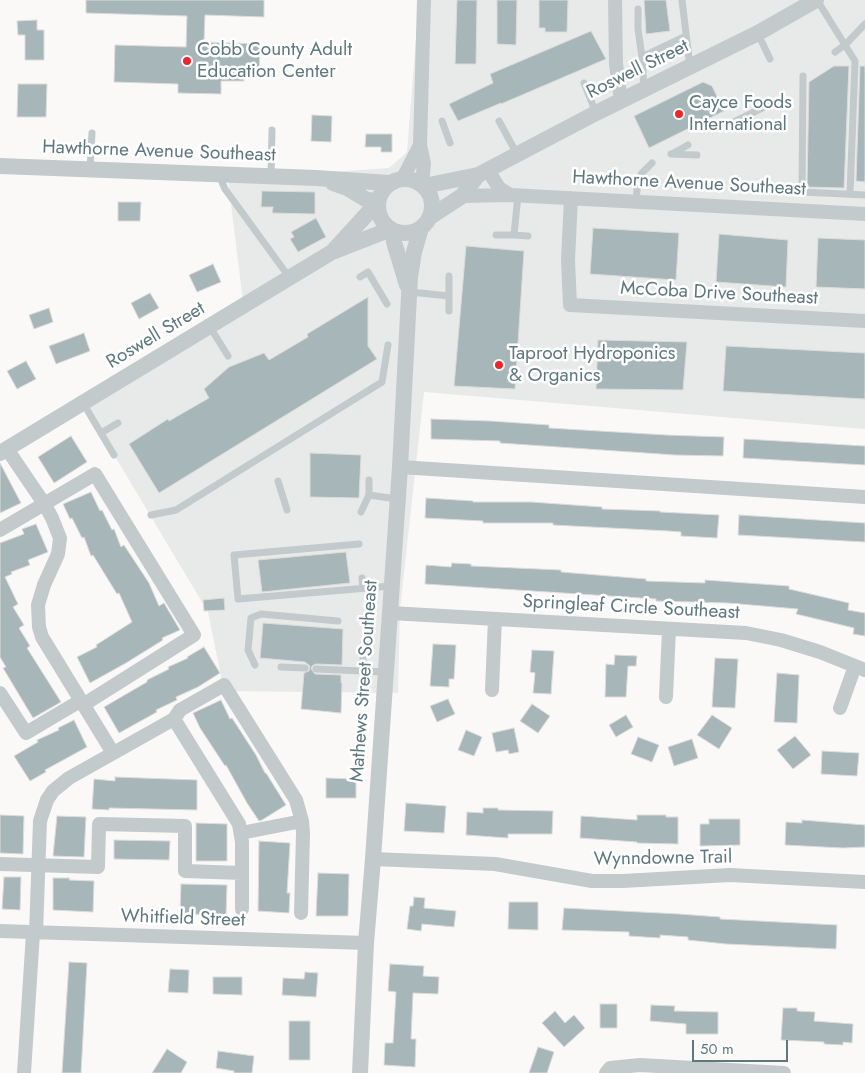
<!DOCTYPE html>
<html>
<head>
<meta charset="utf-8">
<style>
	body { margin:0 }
	#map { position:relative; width:865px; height:1073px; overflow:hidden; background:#faf9f8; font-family:Jost,sans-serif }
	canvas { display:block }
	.scale { position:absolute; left:692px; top:1040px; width:96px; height:22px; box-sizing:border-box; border:2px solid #5f787e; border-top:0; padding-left:6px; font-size:15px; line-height:18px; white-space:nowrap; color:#5f787e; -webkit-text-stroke:4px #fff; paint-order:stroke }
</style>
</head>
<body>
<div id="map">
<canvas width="865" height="1073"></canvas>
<div class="scale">50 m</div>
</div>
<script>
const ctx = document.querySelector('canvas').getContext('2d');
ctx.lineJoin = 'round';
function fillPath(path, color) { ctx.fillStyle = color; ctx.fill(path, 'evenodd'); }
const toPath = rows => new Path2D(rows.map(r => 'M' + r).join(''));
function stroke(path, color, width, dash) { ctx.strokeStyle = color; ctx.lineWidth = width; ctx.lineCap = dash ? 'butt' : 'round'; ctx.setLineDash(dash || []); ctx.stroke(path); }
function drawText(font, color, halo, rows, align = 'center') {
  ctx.font = font + ' Jost,sans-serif'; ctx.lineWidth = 5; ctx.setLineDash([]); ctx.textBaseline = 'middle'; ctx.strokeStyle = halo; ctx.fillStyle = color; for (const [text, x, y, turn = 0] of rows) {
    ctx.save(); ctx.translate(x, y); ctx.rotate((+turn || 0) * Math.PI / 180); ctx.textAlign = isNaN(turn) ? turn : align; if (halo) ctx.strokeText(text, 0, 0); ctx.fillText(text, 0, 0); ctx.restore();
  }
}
const built = toPath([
	[419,0,865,0,865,429,424,392,400,609,398,693,224,691,208,612,83,403,243,302,228,179,389,168,407,152]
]);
const building = toPath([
	[86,0,264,0,264,17,205,15,204,42,260,44,259,76,244,76,244,81,221,81,221,94,178,93,178,84,114,82,115,45,186,47,187,16,86,13,86,0],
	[457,0,477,0,476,64,455,64,457,0],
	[497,0,517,0,516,45,497,44,497,0],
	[539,0,568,0,567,32,545,32,545,28,539,28,539,0],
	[644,0,666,0,670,31,646,34,644,0],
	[37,20,37,30,44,30,44,60,25,60,25,35,18,35,17,21,37,20],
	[591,31,606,59,501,104,501,103,458,121,449,104,493,83,490,74,591,31],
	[834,66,849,66,844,188,807,187,809,82,834,66],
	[860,66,865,66,865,182,856,181,860,66],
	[703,82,712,86,724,111,649,148,634,116,703,82],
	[18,84,47,84,46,117,17,117,18,84],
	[312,115,332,116,331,142,311,141,312,115],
	[366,134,392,134,392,152,381,152,381,147,365,147,366,134],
	[262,191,315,192,315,214,272,213,273,207,261,207,262,191],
	[118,202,141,202,140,221,118,221,118,202],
	[316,218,326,237,298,252,290,239,294,237,291,232,316,218],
	[593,228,679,233,676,280,590,274,593,228],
	[719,234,788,240,786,287,716,282,719,234],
	[818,238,865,240,865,289,816,287,818,238],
	[466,246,524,251,515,389,454,386,466,246],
	[213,264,221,282,197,292,189,275,213,264],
	[150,293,159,308,139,319,131,303,150,293],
	[368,297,368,346,377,359,159,493,129,444,168,419,169,421,209,398,204,389,229,367,264,353,269,360,308,337,307,334,368,297],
	[49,308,53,322,34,329,29,315,49,308],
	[84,333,90,351,56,364,49,346,84,333],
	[598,340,687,342,683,390,596,389,598,340],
	[726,346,865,353,865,399,723,391,726,346],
	[26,361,36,379,17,389,7,371,26,361],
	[431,419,490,421,549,425,549,428,666,435,724,437,723,456,675,455,500,443,500,441,431,439,431,419],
	[71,436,87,462,54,483,38,457,71,436],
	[744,439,865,446,865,465,743,458,744,439],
	[310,453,361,455,359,498,310,497,310,453],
	[0,463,21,503,0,513,0,463],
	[91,492,100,511,102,510,112,530,114,529,121,547,124,545,149,583,159,606,164,603,180,630,162,638,163,640,126,663,90,683,77,657,97,647,96,645,132,622,119,593,117,594,93,555,91,556,84,537,82,538,72,518,70,519,63,504,91,492],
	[426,498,473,501,473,502,531,502,602,507,602,509,660,511,660,512,719,515,717,538,681,536,681,532,669,531,553,525,553,523,483,523,483,521,425,518,426,498],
	[739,515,865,523,865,542,738,535,739,515],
	[36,524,48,552,28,560,30,565,11,572,12,574,5,577,18,604,13,607,24,625,19,628,30,646,27,648,61,702,33,718,3,668,6,667,0,657,0,543,24,534,22,529,36,524],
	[346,552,350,583,262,592,258,560,346,552],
	[452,563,471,564,471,566,561,570,561,572,646,579,646,581,705,583,705,580,789,586,789,589,849,603,848,610,865,613,865,636,853,634,854,628,796,614,798,609,728,603,656,601,656,599,425,584,426,565,451,567,452,563],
	[224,598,225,610,204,611,203,600,224,598],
	[263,623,343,629,342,665,316,664,312,666,311,669,315,674,341,675,341,683,342,683,341,713,301,709,304,673,309,671,310,666,305,662,260,658,263,623],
	[433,644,456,645,454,679,449,679,449,687,430,686,433,644],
	[204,647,220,673,198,687,176,697,177,700,156,710,157,712,119,733,104,707,147,682,147,680,169,669,168,667,188,658,187,657,204,647],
	[532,650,554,651,551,694,533,693,535,673,530,672,532,650],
	[615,655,637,656,636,666,628,666,626,697,605,697,606,664,614,665,615,655],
	[715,658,738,659,735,708,712,707,715,658],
	[777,673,799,675,797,723,774,722,777,673],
	[448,699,455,714,437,722,430,706,448,699],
	[221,700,230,719,232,718,256,755,265,773,266,773,286,805,262,820,259,821,247,803,226,765,225,766,200,728,193,713,221,700],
	[532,704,550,716,538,733,520,721,532,704],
	[626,715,633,727,616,737,609,725,626,715],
	[712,715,732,728,719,749,697,735,712,715],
	[74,720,87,747,45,770,46,772,30,781,14,756,38,742,37,740,59,730,58,728,74,720],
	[514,728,519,752,509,754,508,750,496,752,492,733,514,728],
	[466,730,482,737,474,756,458,750,466,730],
	[795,736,811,755,793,769,777,750,795,736],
	[638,737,659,745,652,762,631,754,638,737],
	[692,739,698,758,674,766,668,747,692,739],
	[822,751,859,753,857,776,821,774,822,751],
	[115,777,197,780,197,810,109,808,109,810,92,809,94,779,115,781,115,777],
	[326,778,356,779,356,798,326,798,326,778],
	[406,803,446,806,444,833,404,831,406,803],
	[483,808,498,808,498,810,553,811,552,834,508,834,508,838,466,835,467,812,483,813,483,808],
	[0,815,24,816,23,854,0,853,0,815],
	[637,815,666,815,666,817,678,817,678,844,637,843,637,842,580,838,581,816,637,820,637,815],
	[57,816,86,817,84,857,53,856,57,816],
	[709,819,740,819,740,845,700,846,700,824,709,824,709,819],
	[802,820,865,825,865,847,843,848,785,845,786,822,802,823,802,820],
	[196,823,227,824,227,861,196,861,196,823],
	[114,840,170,841,169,860,114,859,114,840],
	[259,841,290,843,287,893,290,893,289,913,258,911,259,841],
	[318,873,349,874,348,916,316,916,318,873],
	[4,877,21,877,20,910,2,909,4,877],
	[53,878,70,878,69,880,94,881,93,912,53,910,53,878],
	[181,884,227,885,226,915,180,914,181,884],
	[414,897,425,898,424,908,456,911,454,927,422,924,421,931,407,929,410,906,413,906,414,897],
	[509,902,538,902,538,930,508,929,509,902],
	[564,908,679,914,720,917,720,919,837,925,836,949,726,944,688,940,688,937,660,935,660,938,629,936,629,932,562,930,564,908],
	[69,962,87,963,81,1073,62,1073,69,962],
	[390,964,424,966,423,976,439,977,438,994,413,993,411,1039,416,1039,415,1067,384,1065,385,1043,393,1043,396,992,388,991,390,964],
	[170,969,189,970,188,993,168,992,170,969],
	[305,972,318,973,316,997,282,995,283,978,304,979,305,972],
	[213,977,242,977,242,995,213,994,213,977],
	[600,1004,617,1004,617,1028,600,1028,600,1004],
	[651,1005,675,1006,674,1011,718,1012,718,1034,686,1034,686,1024,650,1021,651,1005],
	[783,1008,797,1008,797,1011,815,1012,814,1021,853,1024,852,1043,843,1042,843,1045,824,1044,824,1042,781,1040,783,1008],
	[555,1011,565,1023,574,1015,585,1028,564,1047,542,1023,555,1011],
	[289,1021,310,1021,310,1060,289,1060,289,1021],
	[538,1047,554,1052,547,1073,529,1073,538,1047],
	[167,1049,187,1062,181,1073,152,1073,167,1049],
	[218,1051,254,1056,252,1073,234,1073,234,1071,216,1068,218,1051]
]);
const service = toPath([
	[682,0,690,67],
	[817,0,855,61,850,194],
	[638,9,638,29,642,57],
	[758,34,770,59],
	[835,52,846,44,865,24],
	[803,76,802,192,865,195],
	[584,83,596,113],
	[644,89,642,57,686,36],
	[442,121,450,143],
	[499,121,517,154],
	[724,127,770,104],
	[671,154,697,155],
	[672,154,688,145],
	[90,170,92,133],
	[219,175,225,189,289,277],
	[271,176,272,130],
	[636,201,638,179,642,173,652,163],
	[496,235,514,235,518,195],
	[514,235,528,236],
	[360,277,368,272,387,304],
	[410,292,449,296],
	[449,311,449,276],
	[210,327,228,356],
	[83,403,114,455],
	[101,433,118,423],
	[278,481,287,510],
	[369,495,397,499],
	[361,512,369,495,369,480],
	[151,515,176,510,382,382,388,345],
	[359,544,234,555,238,599,391,586],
	[362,578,363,588],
	[255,665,248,650,251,618,261,614,338,621],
	[281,667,305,668],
	[316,669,385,672],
	[363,671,363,658]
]);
const minor = toPath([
	[615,0,616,64,621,101],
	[488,170,499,188,510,195],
	[403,178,420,145],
	[422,184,424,163,420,145,424,0],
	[462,196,510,195,865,214],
	[571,198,568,260,570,305,865,321],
	[7,449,45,505,52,518,60,538,58,554,44,585,38,605,39,627,42,637,113,753],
	[400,467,865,497],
	[0,530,95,474,194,635,83,705],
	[390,613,746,633,781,640,820,652,865,670],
	[492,690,495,619],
	[0,693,26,733,80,701],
	[666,697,669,629],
	[840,708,855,666],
	[174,719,180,710,224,685,296,800,302,821,303,833,301,913],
	[241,833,302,821],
	[373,859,495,864,592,881,623,881,730,875,865,882],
	[0,864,98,867,99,824,185,826,185,871,242,873],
	[0,931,366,943],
	[36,933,40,821,47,800,53,791,69,778,174,719,239,824,242,842,242,909],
	[24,1073,33,933],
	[606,1073,610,1068,640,1065,784,1073]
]);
const tertiary = toPath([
	[0,166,316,178,389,183],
	'378 206a27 27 0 1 1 54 0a27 27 0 1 1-54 0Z',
	[333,183,347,188,367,200,378,201],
	[424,186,478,175,596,113,758,33,816,0],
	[430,217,462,196,478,175],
	[393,230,394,242,407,285],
	[335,249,378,202],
	[0,453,332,252,391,229],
	[360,1073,366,943,373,859,400,467,410,277,414,252,421,228]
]);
const markers = [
	[187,61,5,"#eb272c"],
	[679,114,5,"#eb272c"],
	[499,365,5,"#eb272c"]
];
const poiNames = [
	["Cobb County Adult",197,50],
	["Education Center",197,72],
	["Cayce Foods",689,103],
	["International",689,125],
	["Taproot Hydroponics",509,354],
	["& Organics",509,376]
];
const streetNames = [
	["Roswell Street",638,70,-26],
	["Hawthorne Avenue Southeast",159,152,2],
	["Hawthorne Avenue Southeast",689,184,3],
	["McCoba Drive Southeast",719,294,3],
	["Roswell Street",156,336,-31],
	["Springleaf Circle Southeast",631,608,3],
	["Mathews Street Southeast",365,681,-86],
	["Wynndowne Trail",663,859,-1],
	["Whitfield Street",183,919,2]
];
fillPath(built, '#e8e9e9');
fillPath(building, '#a7b6b8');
stroke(building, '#dcdbda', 1);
stroke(service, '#c3cacc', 7);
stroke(minor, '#c3cacc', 14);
stroke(tertiary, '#c3cacc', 16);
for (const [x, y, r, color] of markers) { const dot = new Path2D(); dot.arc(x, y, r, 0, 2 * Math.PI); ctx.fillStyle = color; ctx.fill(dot); stroke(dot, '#fff', 2); }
drawText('19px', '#5f787e', '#fff', poiNames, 'left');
drawText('19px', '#5f787e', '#fff', streetNames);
</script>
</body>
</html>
